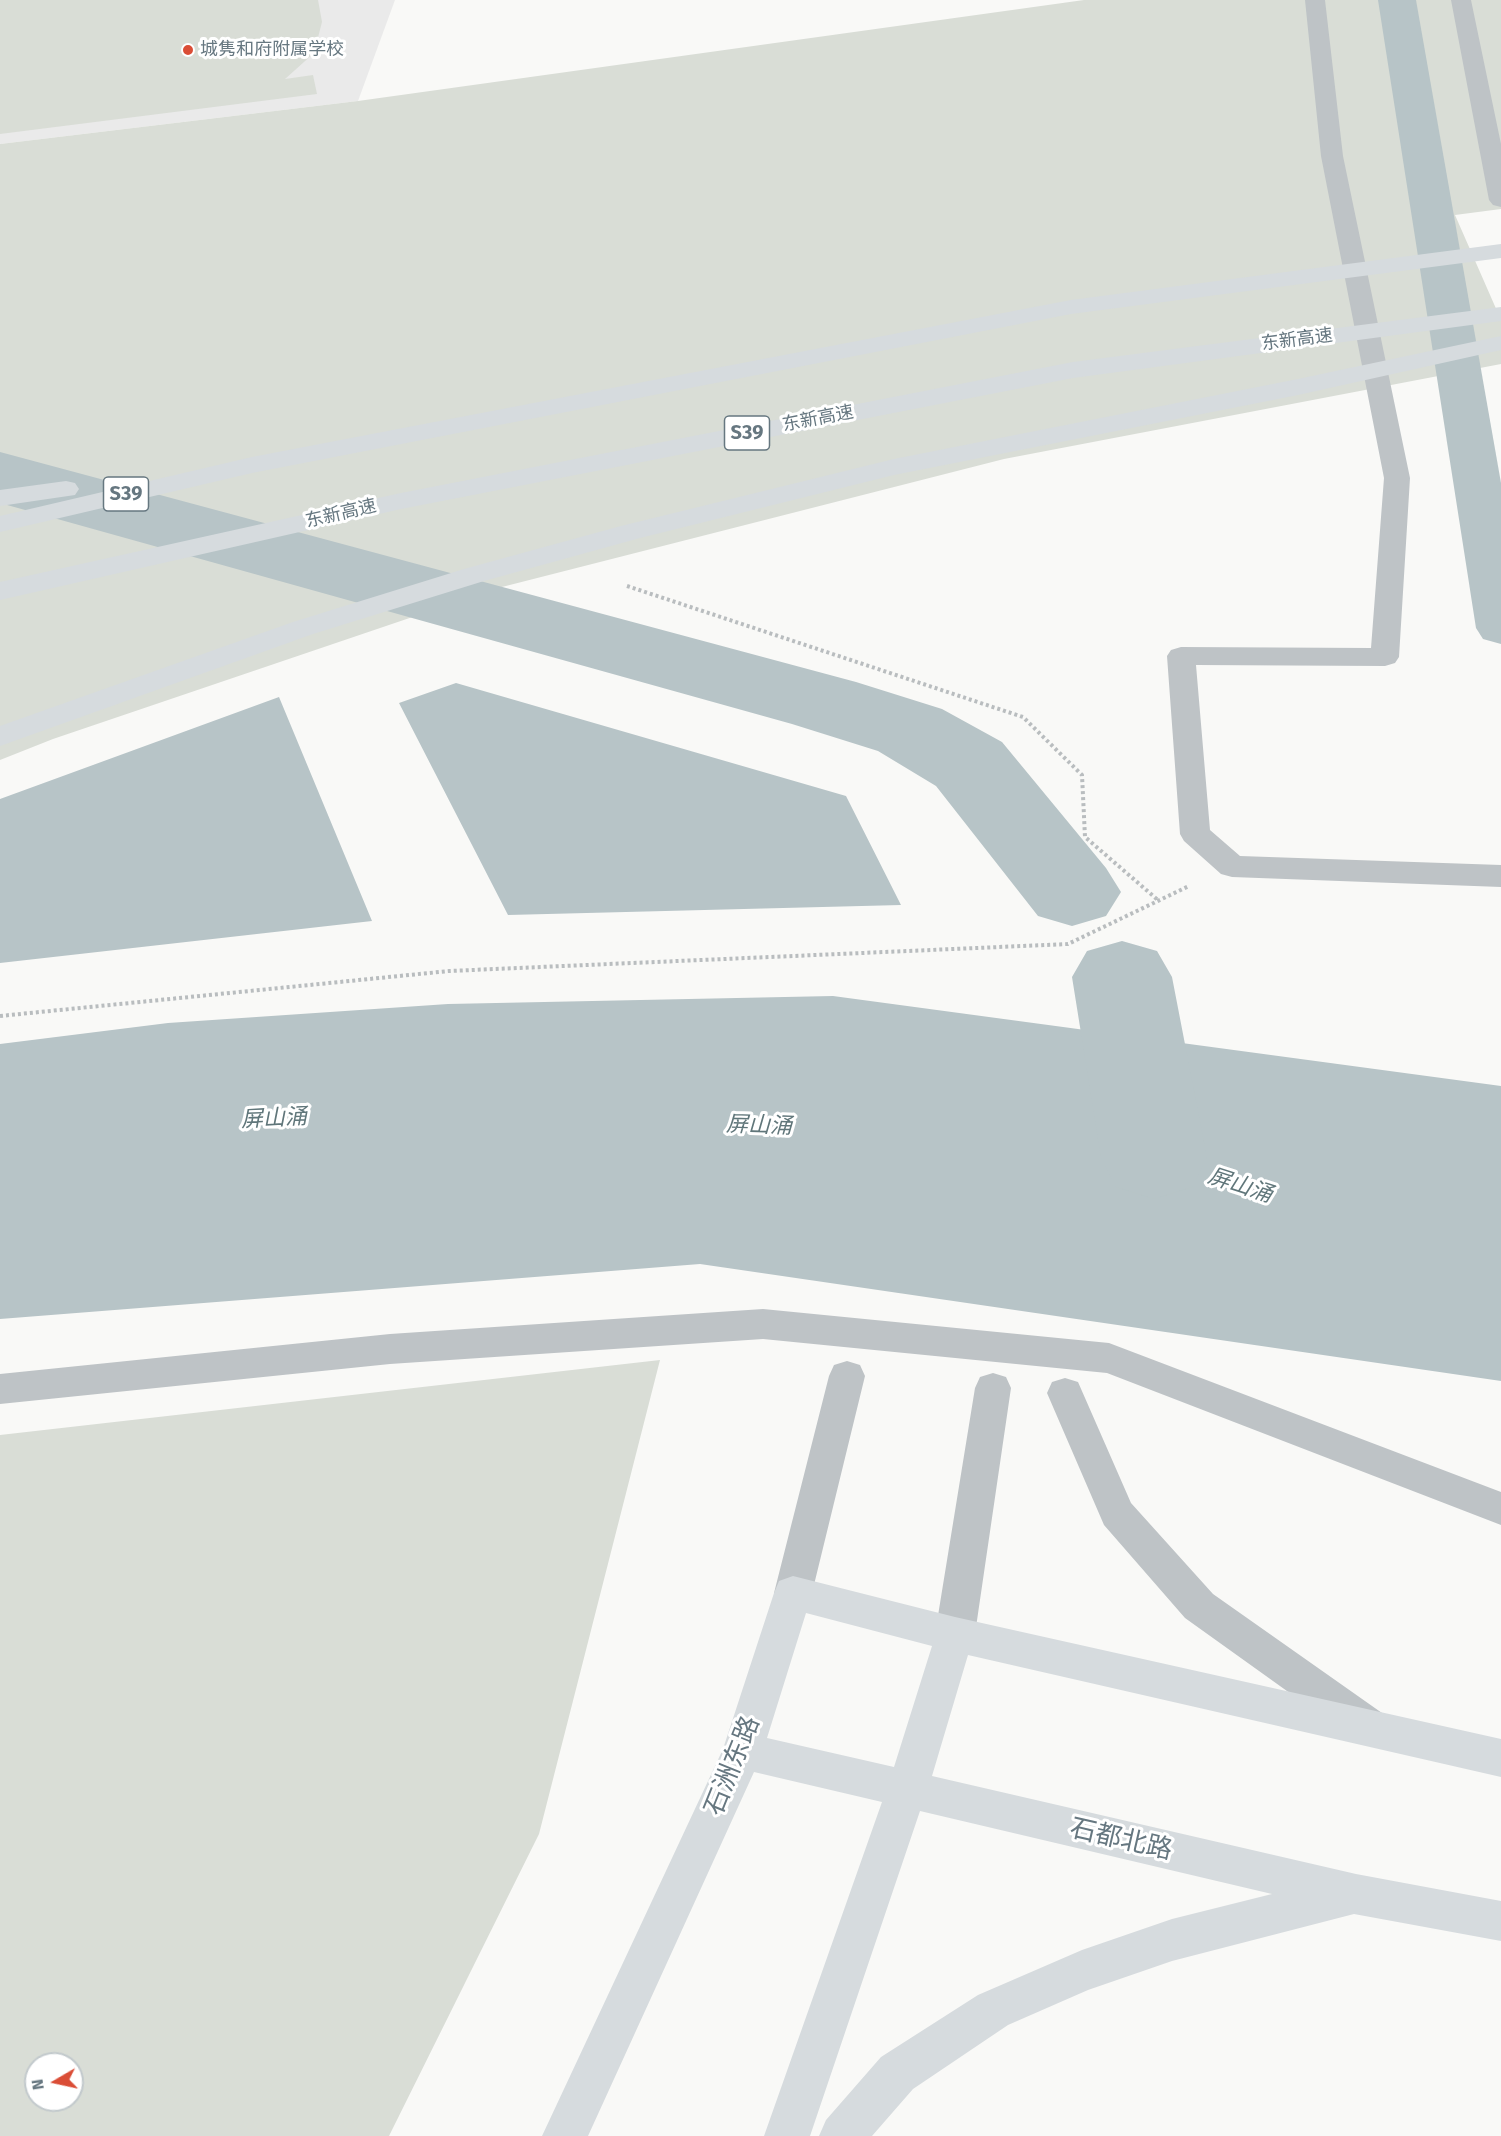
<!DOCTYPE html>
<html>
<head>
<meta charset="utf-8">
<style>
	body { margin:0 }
	#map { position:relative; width:1501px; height:2136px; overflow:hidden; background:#f9f9f7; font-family:"Fira Sans",sans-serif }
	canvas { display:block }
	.north { position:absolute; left:24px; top:2052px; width:60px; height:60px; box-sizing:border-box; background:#fff; border:2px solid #c2c9cc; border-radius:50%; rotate:261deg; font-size:16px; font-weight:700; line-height:24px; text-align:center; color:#667780 }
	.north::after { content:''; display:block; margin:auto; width:21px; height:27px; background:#da4d36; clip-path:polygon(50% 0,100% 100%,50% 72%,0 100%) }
</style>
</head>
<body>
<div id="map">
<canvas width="1501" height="2136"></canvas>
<div class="north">N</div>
</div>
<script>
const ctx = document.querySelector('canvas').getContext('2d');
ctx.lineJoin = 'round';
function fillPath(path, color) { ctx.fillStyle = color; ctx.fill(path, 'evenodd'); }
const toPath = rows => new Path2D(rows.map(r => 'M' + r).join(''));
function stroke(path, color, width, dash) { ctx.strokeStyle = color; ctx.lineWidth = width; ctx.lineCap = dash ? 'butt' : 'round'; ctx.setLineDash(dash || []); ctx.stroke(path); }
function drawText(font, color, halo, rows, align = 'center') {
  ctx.font = font + ' "Fira Sans","Noto Sans SC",sans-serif'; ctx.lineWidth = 6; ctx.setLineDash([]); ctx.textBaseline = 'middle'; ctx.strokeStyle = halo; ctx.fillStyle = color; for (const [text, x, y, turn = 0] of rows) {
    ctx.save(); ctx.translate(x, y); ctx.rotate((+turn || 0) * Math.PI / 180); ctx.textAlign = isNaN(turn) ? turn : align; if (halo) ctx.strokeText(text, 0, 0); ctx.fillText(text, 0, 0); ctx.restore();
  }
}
const built = toPath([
	[0,0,395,0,358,101,0,144]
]);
const green = toPath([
	[0,0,318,0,322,22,314,53,285,79,313,75,317,94,0,134],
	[1084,0,1501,0,1501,209,1455,215,1501,320,1501,364,1004,459,498,588,53,739,0,760,0,144,358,101],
	[660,1360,539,1834,389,2136,0,2136,0,1435],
	[36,2064,72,2064,72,2100,36,2100]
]);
const water = toPath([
	[456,683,846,796,901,905,508,915,399,703],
	[279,697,372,921,0,963,0,799],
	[833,996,1501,1086,1501,1381,700,1264,0,1319,0,1044,168,1023,448,1004]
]);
const canal = toPath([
	[1378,0,1416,0,1501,483,1501,644,1483,639,1476,628,1378,0]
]);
const river = toPath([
	[0,452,856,682,942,709,1002,742,1106,868,1121,892,1106,916,1072,926,1038,916,936,786,878,751,792,724,0,503,0,452],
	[1122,941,1157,951,1172,977,1207,1158,1192,1187,1154,1199,1116,1187,1101,1158,1072,977,1087,951,1122,941]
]);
const path = toPath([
	[627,586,1023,717,1082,775,1085,837,1159,901],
	[0,1016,449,971,1068,944,1189,886]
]);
const minor = toPath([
	[1305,0,1325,0,1343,156,1410,478,1399,657,1395,663,1385,666,1196,665,1210,830,1240,856,1501,865,1501,887,1232,877,1221,874,1184,841,1180,834,1167,656,1171,650,1181,647,1371,648,1384,478,1321,156,1305,0],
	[1451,0,1471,0,1501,144,1501,207,1493,205,1489,200,1451,0],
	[763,1309,1109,1343,1501,1492,1501,1525,1107,1373,763,1339,390,1364,0,1404,0,1374,390,1334,763,1309]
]);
const tertiary = toPath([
	[847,1361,860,1365,865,1376,812,1593,807,1605,793,1610,779,1605,774,1593,829,1376,834,1365,847,1361],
	[993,1373,1006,1377,1011,1388,975,1634,969,1646,955,1651,941,1646,935,1634,975,1388,980,1377,993,1373],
	[1065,1378,1078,1382,1131,1503,1213,1594,1382,1713,1388,1726,1382,1739,1368,1744,1354,1739,1185,1618,1104,1525,1047,1393,1052,1382,1065,1378]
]);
const secondary = toPath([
	[793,1576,955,1617,1501,1739,1501,1777,968,1655,932,1776,1356,1874,1501,1901,1501,1941,1354,1914,1172,1961,1088,1990,1008,2025,913,2089,872,2136,819,2136,826,2120,881,2057,978,1995,1082,1950,1172,1919,1272,1894,920,1811,810,2136,764,2136,882,1802,754,1772,588,2136,542,2136,723,1749,774,1593,779,1581,793,1576],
	[806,1613,932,1646,894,1767,767,1738,806,1613]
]);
const motorway = toPath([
	[1501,244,1501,258,1071,314,252,473,0,532,0,516,252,457,1071,300,1501,244],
	[1501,307,1501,321,1073,378,401,509,0,600,0,582,401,493,1073,362,1501,307],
	[1501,336,1501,350,1298,395,894,475,640,538,484,581,313,634,0,746,0,726,293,622,464,569,621,526,894,459,1298,379,1501,336],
	[66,481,75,483,79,489,75,495,0,506,0,490,66,481]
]);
const markers = [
	[188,50,6,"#da4d36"]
];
const farPoinames = [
	["城隽和府附属学校",200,50]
];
const farStreetnames = [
	["东新高速",1297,340,-7],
	["东新高速",818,419,-11],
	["东新高速",341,514,-13]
];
const shields = [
	[747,433,45],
	[126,494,45]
];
const shieldNames = [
	["S39",747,433],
	["S39",126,494]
];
const waterNames = [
	["屏山涌",274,1119,-3],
	["屏山涌",759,1126,2],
	["屏山涌",1240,1186,18]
];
const nearStreetnames = [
	["石洲东路",733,1766,-68],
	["石都北路",1121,1840,13]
];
fillPath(built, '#eaeaea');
fillPath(green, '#d9ddd6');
fillPath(water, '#b7c4c7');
fillPath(canal, '#b7c4c7');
fillPath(river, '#b7c4c7');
stroke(path, '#b9bdbf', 4, [3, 3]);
fillPath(minor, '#bec3c6');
fillPath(tertiary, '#bec3c6');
fillPath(secondary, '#d6dbde');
fillPath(motorway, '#d6dbde');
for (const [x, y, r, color] of markers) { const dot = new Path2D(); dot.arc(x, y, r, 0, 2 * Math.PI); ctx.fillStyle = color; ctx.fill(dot); stroke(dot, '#fff', 2); }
drawText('18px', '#667780', '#fff', farPoinames, 'left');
drawText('18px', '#667780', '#fff', farStreetnames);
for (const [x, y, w] of shields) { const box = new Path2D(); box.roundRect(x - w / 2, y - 17, w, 34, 4.5); ctx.fillStyle = '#fff'; ctx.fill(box); stroke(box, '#667780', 1.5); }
drawText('bold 20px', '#667780', null, shieldNames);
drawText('italic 22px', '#60767a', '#fff', waterNames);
drawText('26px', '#667780', '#fff', nearStreetnames);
</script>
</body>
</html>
